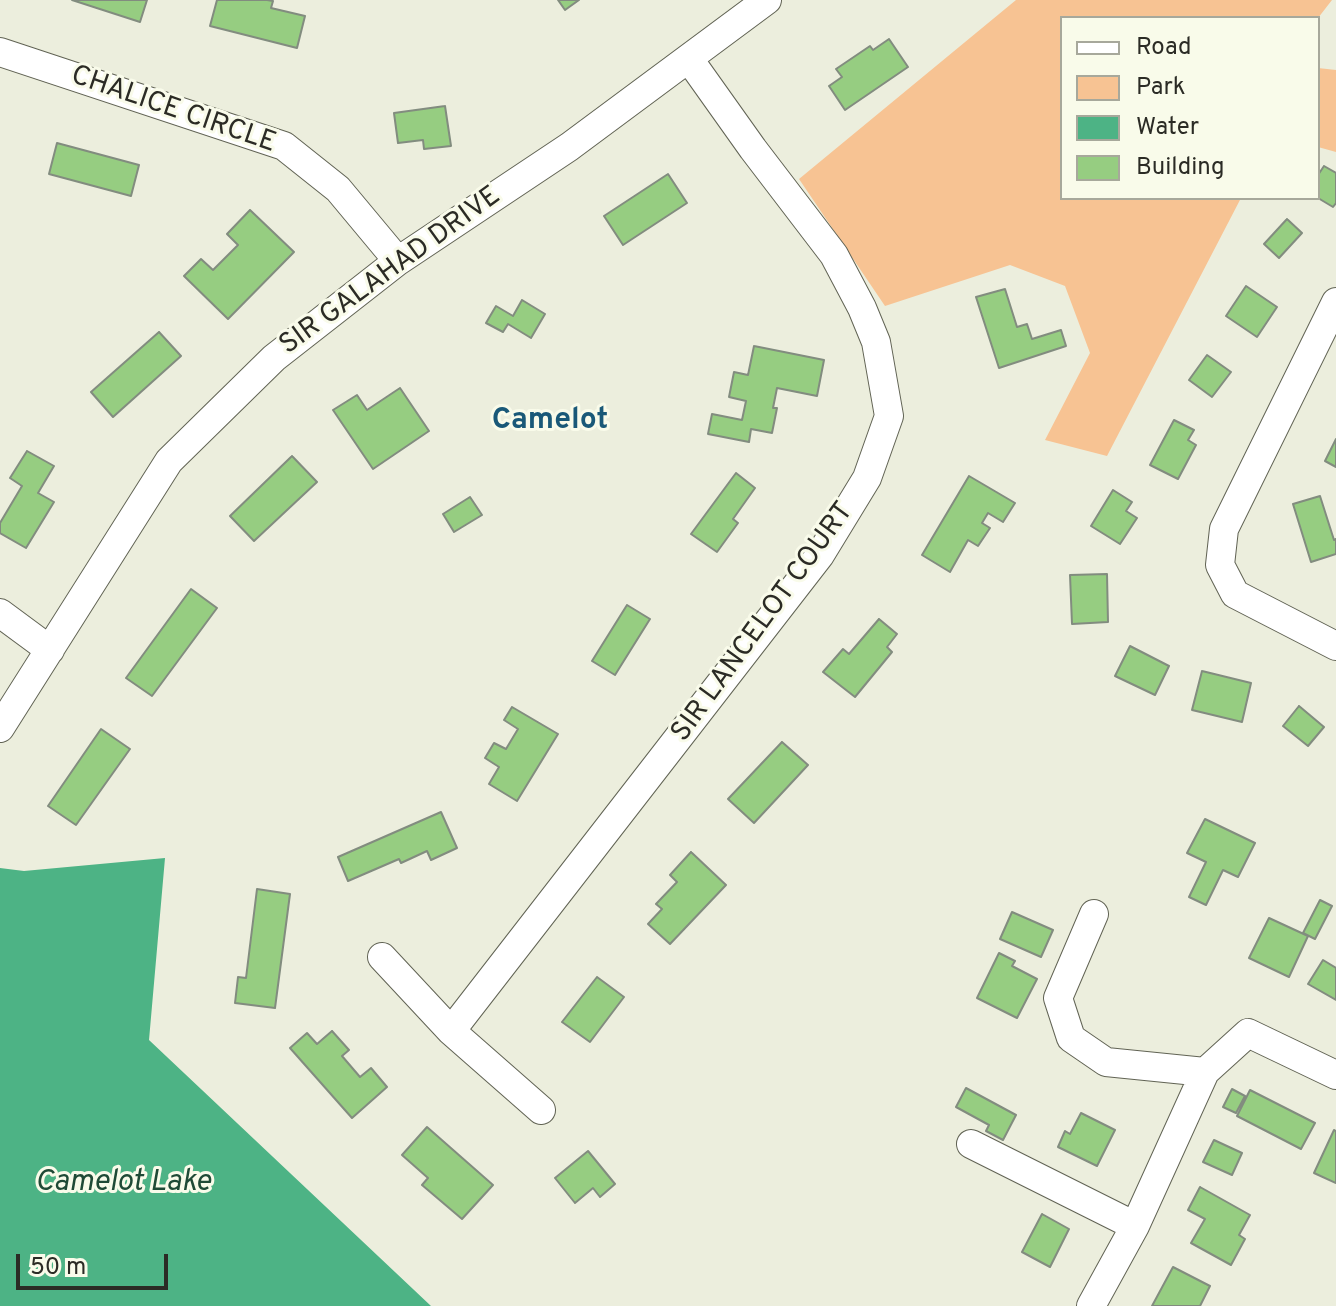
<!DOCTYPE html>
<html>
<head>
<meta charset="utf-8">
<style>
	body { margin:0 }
	#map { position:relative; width:1336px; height:1306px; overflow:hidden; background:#eceedd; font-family:Overpass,sans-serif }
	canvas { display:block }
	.legend { position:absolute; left:1060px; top:16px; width:260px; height:184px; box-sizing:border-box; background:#f9fbea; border:2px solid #a7a89b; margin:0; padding:10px 14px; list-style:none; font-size:24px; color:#2b2b25 }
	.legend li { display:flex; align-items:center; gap:16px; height:40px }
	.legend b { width:40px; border:2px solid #a7a89b }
	.scale { position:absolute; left:16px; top:1254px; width:152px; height:36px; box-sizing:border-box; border:4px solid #2b2b25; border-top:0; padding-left:10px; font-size:24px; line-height:28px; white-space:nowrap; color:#2b2b25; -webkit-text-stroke:6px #f9fbea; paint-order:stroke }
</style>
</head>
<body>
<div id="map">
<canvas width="1336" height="1306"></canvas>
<ul class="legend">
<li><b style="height:10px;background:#fff"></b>Road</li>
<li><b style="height:22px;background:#f7c393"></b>Park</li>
<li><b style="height:22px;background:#4db385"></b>Water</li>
<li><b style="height:22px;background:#96cd81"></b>Building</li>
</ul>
<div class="scale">50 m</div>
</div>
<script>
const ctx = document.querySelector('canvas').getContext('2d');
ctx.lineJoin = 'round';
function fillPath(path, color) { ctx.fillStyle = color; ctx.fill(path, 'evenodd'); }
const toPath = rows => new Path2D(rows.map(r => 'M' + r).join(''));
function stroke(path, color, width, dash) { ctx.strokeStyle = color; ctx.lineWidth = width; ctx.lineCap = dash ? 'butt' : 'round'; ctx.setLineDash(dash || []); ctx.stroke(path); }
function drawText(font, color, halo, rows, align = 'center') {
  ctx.font = font + ' Overpass,sans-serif'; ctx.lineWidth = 6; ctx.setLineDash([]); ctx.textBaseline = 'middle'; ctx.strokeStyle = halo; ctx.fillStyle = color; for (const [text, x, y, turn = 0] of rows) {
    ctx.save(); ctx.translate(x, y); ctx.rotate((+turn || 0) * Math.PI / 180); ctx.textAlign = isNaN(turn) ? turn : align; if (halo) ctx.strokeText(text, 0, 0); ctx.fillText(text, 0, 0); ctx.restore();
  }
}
const green = toPath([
	[1016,0,1332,0,1318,18,1062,18,1062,198,1241,198,1107,456,1045,440,1090,353,1065,286,1010,265,885,306,799,179],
	[1318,68,1336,70,1336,152,1318,147]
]);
const water = toPath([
	[165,858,149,1040,431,1306,0,1306,0,868,24,871]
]);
const building = toPath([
	[72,0,147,0,140,22,72,0],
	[217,0,267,0,273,1,271,8,305,16,297,48,210,26,217,0],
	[558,0,579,0,565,10,558,0],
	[889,39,908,67,845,110,829,86,842,77,836,69,870,46,873,50,889,39],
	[445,106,451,146,424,149,423,140,398,143,394,113,445,106],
	[57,143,139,165,131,196,49,174,57,143],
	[1324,166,1336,173,1336,203,1333,207,1318,198,1318,175,1324,166],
	[668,174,687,203,623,245,604,216,668,174],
	[250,210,294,252,228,319,184,276,201,259,213,270,238,245,227,234,250,210],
	[1287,219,1302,233,1279,258,1264,244,1287,219],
	[1246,286,1277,307,1257,337,1226,316,1246,286],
	[1005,289,1017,327,1027,324,1032,339,1061,330,1066,346,999,368,976,297,1005,289],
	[522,300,545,314,531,338,508,324,503,332,486,323,496,306,513,316,522,300],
	[159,332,181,356,113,417,91,392,159,332],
	[754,346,824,360,817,396,777,388,773,408,777,408,772,433,751,429,749,442,708,434,712,414,742,420,746,401,729,397,734,372,748,375,754,346],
	[1207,355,1231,372,1212,397,1189,380,1207,355],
	[400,388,429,431,373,469,333,410,357,395,367,410,400,388],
	[1174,420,1194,430,1188,440,1196,445,1178,479,1150,465,1174,420],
	[1336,439,1336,467,1325,461,1336,439],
	[27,451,54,466,38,493,54,502,26,548,0,533,0,523,22,486,10,478,27,451],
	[292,456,317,482,254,541,230,516,292,456],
	[736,473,755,488,733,519,738,523,717,552,691,534,736,473],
	[969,476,1015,503,1003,522,988,513,982,523,990,528,978,546,968,540,950,572,922,555,969,476],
	[1113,490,1132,502,1126,511,1137,518,1120,544,1091,526,1113,490],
	[1320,496,1334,540,1336,539,1336,554,1311,562,1293,504,1320,496],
	[470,497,482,515,454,532,443,514,470,497],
	[1107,574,1108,622,1072,624,1070,575,1107,574],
	[191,589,217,608,152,696,126,678,191,589],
	[627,605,650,619,615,675,592,661,627,605],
	[879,619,897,634,887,647,892,652,855,697,823,672,843,649,849,654,879,619],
	[1130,646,1169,666,1155,695,1115,676,1130,646],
	[1202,671,1251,683,1242,722,1192,710,1202,671],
	[1299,706,1324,727,1308,746,1283,726,1299,706],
	[512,707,558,734,517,801,489,784,499,767,485,758,494,743,506,749,518,729,504,720,512,707],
	[101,729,130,749,76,825,48,806,101,729],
	[782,742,808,765,754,823,728,799,782,742],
	[441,812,457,848,431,860,427,851,401,863,399,859,348,881,338,857,441,812],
	[1205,819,1255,843,1238,877,1223,870,1206,905,1189,897,1206,862,1187,853,1205,819],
	[691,852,726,885,670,944,648,924,662,909,656,904,677,882,670,875,691,852],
	[257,889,290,894,275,1008,235,1003,238,977,246,978,257,889],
	[1320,900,1332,906,1315,939,1303,933,1320,900],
	[1012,912,1053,930,1041,957,1000,939,1012,912],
	[1269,918,1308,936,1289,977,1249,958,1269,918],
	[999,953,1015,961,1012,966,1037,979,1017,1018,977,998,999,953],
	[1323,960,1336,968,1336,1000,1308,984,1323,960],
	[597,977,624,997,590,1042,562,1022,597,977],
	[332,1031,349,1050,342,1056,360,1077,371,1068,387,1087,352,1118,290,1048,307,1033,317,1044,332,1031],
	[966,1088,1016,1115,1003,1140,986,1131,989,1125,956,1107,966,1088],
	[1232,1089,1245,1096,1236,1113,1223,1107,1232,1089],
	[1250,1090,1315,1123,1301,1149,1237,1116,1250,1090],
	[1081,1113,1115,1130,1097,1166,1058,1147,1065,1131,1070,1134,1081,1113],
	[427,1127,493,1185,462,1219,422,1185,428,1178,402,1155,427,1127],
	[1334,1130,1336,1131,1336,1183,1314,1173,1334,1130],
	[1214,1140,1242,1153,1232,1175,1203,1162,1214,1140],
	[588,1151,615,1184,600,1197,593,1188,575,1203,555,1178,588,1151],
	[1200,1187,1250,1215,1239,1235,1245,1239,1231,1265,1191,1243,1205,1219,1188,1210,1200,1187],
	[1042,1214,1069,1229,1050,1267,1022,1252,1042,1214],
	[1173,1267,1210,1286,1200,1306,1152,1306,1173,1267]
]);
const minor = toPath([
	[0,52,284,146,338,189,398,261],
	[1336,302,1224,529,1220,565,1235,594,1336,646],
	[0,613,50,650],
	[0,728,169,461,274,358,398,261,569,147,767,0],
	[1094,914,1058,998,1071,1038,1106,1062,1205,1072],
	[382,957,451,1031,541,1110],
	[451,1031,820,555,867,478,889,416,876,342,862,308,834,255,753,149,689,59],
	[971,1144,1135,1226],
	[1091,1306,1135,1226,1205,1072,1248,1033,1336,1075]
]);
const streetNames = [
	["CHALICE CIRCLE",173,111,19],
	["SIR GALAHAD DRIVE",391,272,-36],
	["SIR LANCELOT COURT",764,623,-54]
];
const neighbourhoodNames = [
	["Camelot",550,422]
];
const waterNames = [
	["Camelot Lake",123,1184]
];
fillPath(green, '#f7c393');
fillPath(water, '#4db385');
fillPath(building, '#96cd81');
stroke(building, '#828c7f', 2);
stroke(minor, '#616354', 30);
stroke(minor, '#fff', 28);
drawText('28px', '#2b2b25', '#f9fbea', streetNames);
drawText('bold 30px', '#1a5978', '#f9fbea', neighbourhoodNames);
drawText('italic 30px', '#1f4a36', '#f9fbea', waterNames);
</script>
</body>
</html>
